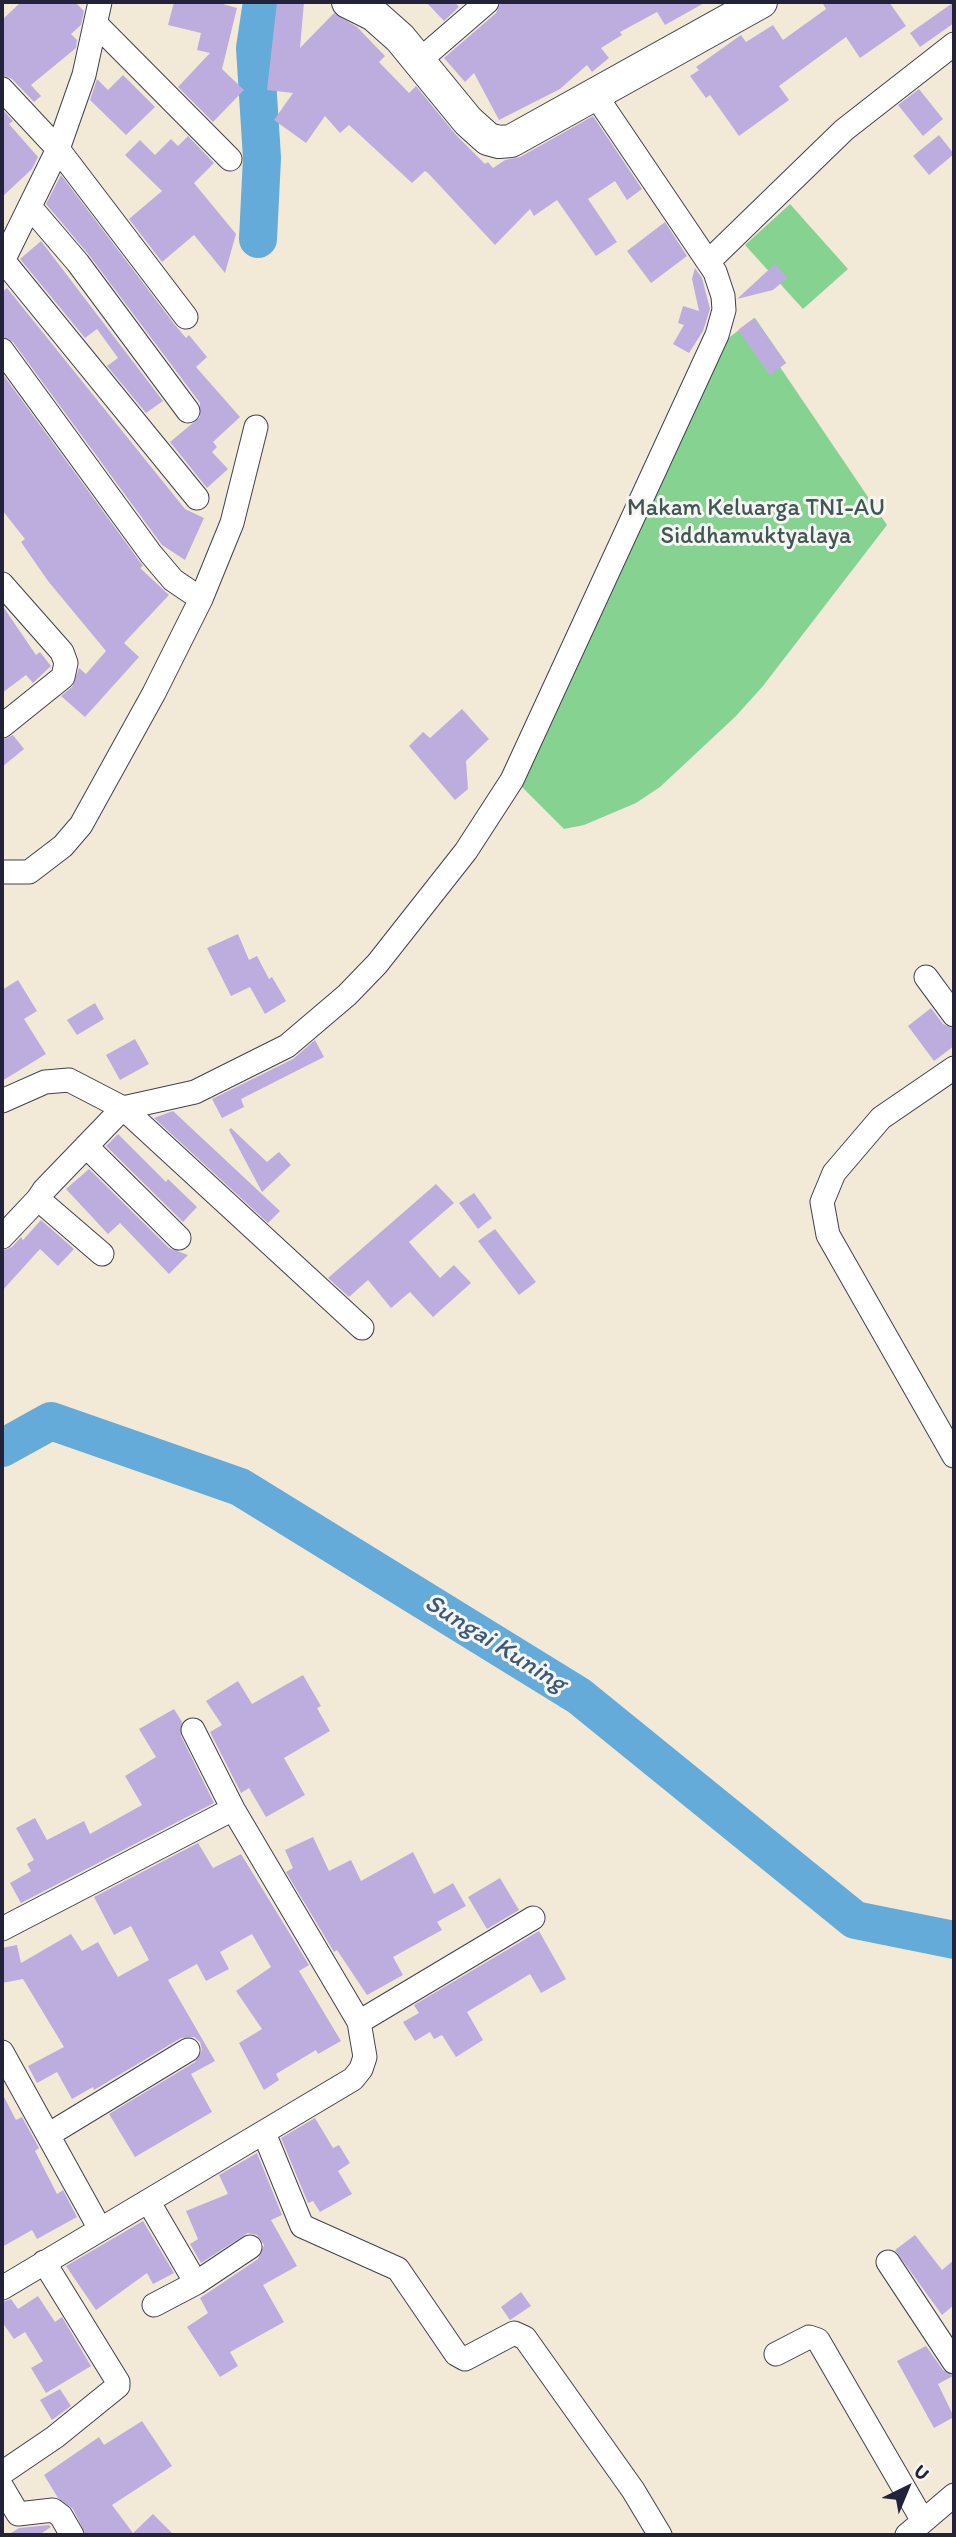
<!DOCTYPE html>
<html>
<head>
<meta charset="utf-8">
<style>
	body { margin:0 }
	#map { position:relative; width:956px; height:2537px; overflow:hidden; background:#f2ead7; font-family:Itim,sans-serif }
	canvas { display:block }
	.frame { position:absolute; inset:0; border:4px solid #22223b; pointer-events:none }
	.north { position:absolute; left:872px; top:2453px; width:70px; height:70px; -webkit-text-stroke:5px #f6f6f2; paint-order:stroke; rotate:43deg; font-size:19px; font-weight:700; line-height:28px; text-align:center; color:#22223b }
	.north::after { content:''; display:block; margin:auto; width:24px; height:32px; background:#22223b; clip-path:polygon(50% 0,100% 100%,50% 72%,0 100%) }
</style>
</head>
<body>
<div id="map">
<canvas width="956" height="2537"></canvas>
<div class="frame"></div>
<div class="north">U</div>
</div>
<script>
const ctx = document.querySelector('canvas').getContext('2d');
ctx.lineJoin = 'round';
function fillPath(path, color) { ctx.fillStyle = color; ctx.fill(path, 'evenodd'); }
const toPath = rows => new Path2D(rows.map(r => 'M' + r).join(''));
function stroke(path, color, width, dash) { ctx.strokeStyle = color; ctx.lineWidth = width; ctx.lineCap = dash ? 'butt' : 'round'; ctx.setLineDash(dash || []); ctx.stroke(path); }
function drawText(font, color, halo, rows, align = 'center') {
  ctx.font = font + ' Itim,sans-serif'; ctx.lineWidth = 6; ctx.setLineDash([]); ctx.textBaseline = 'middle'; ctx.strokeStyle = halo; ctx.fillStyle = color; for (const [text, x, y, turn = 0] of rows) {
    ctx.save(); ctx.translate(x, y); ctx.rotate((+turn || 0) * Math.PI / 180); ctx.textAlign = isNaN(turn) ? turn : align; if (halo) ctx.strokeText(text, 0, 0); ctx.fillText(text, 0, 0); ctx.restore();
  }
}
const green = toPath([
	[790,204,848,269,803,309,745,245],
	[755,318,786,363,780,367,887,525,763,686,736,716,660,787,636,803,584,825,564,829,520,785,723,342]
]);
const river = toPath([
	[258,239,262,158,255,48,262,2],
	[2,1448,51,1421,240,1487,579,1696,855,1920,954,1940]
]);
const building = toPath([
	[21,2,75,2,84,11,81,25,71,34,77,40,76,48,31,85,41,96,34,102,12,79,2,75,2,20],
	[174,2,224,2,223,4,237,8,222,69,244,90,213,122,178,87,210,53,197,50,201,33,168,25],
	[277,2,304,2,300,48,334,13,357,27,385,56,379,62,409,93,416,86,456,135,485,164,488,162,493,168,505,160,520,157,593,116,642,189,627,200,615,181,588,199,617,242,596,256,557,200,534,216,530,209,495,245,428,173,425,171,412,183,349,125,340,133,325,116,306,143,274,120,293,93,267,90],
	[426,2,455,2,459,7,444,21],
	[501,2,706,2,665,25,657,12,620,32,622,35,601,48,609,58,592,72,587,65,560,89,499,120,474,73,465,82,444,58,496,13],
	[822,2,889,2,906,26,860,58,846,37,779,86,789,100,739,136,710,95,706,98,690,76,699,70,696,67,741,35,746,42,773,25,783,40,826,9],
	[954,2,954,23,920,47,910,33],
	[123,75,155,107,126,135,90,100,97,79,108,90],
	[919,89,943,119,923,136,898,105],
	[2,109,13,121,9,124,38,157,32,169,2,197],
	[939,135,954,154,929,175,913,156],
	[188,136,214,163,194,183,236,234,225,273,194,235,162,262,129,219,162,191,125,155,140,140,155,155,171,139,178,146],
	[61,175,175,325,186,338,189,335,207,357,196,367,240,417,213,442,217,447,212,452,228,469,207,488,170,442,200,417,200,403,89,255,46,204],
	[665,222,687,256,651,283,627,251],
	[41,241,163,401,146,413,107,366,118,358,97,329,85,338,20,259],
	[775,264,787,278,773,290,737,299],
	[695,268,702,278,710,309,703,331,689,353,673,344,684,325,678,323,683,306,699,311,692,279],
	[7,288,185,509,204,518,185,560,162,545,13,342,2,336,2,292],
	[754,318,786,363,770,375,738,330],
	[2,373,143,566,140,568,169,595,124,643,139,657,85,717,61,696,72,687,79,668,86,674,106,651,48,581,21,542,25,539,2,510],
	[2,605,36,655,40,652,51,666,33,683,26,675,2,693],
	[462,709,489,739,466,761,468,789,455,800,409,746,423,732,430,738],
	[13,735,24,749,2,767,2,740],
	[238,934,249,960,257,956,269,979,272,977,286,1001,265,1014,250,987,231,996,207,948],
	[18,980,37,1011,24,1019,46,1054,2,1081,2,990],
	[95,1003,104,1019,77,1035,67,1020],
	[931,1008,943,1024,954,1029,954,1046,934,1061,908,1026],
	[135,1039,149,1064,120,1080,106,1055],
	[315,1040,324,1057,241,1099,244,1107,222,1118,212,1099,293,1059],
	[173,1111,280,1211,268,1223,154,1118],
	[231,1128,267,1162,279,1152,291,1165,262,1192,229,1130],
	[118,1134,166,1182,168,1179,197,1207,183,1222,106,1146],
	[89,1169,169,1248,188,1255,169,1274,120,1223,108,1234,66,1189],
	[436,1184,454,1203,409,1242,440,1278,454,1265,471,1283,433,1317,410,1292,391,1308,368,1280,349,1297,328,1278],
	[474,1193,492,1218,478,1229,459,1203],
	[41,1220,74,1249,58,1266,40,1249,2,1291,2,1251,12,1247,21,1237,23,1240],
	[495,1229,536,1282,519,1295,478,1241],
	[303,1675,321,1706,317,1708,330,1731,284,1758,305,1795,266,1817,249,1788,241,1793,210,1732,222,1725,206,1701,238,1681,252,1704],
	[174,1709,182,1722,181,1736,214,1803,21,1903,10,1883,31,1871,27,1864,34,1860,16,1828,35,1818,47,1840,84,1821,90,1834,142,1805,125,1776,156,1757,139,1729],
	[313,1837,329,1871,351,1860,361,1881,413,1852,434,1894,453,1883,466,1906,437,1922,442,1930,393,1957,403,1975,367,1995,337,1950,334,1952,286,1872,293,1868,285,1850],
	[198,1843,213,1868,241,1854,309,1965,299,1971,341,2041,318,2054,316,2050,276,2074,279,2080,264,2090,239,2043,262,2029,236,1991,271,1967,252,1934,220,1952,229,1969,206,1981,197,1964,168,1980,215,2061,191,2074,212,2112,135,2157,109,2114,195,2062,202,2050,200,2042,194,2037,181,2038,94,2090,93,2087,72,2099,57,2072,37,2083,28,2066,64,2047,23,1979,2,1983,2,1948,17,1945,21,1963,71,1934,82,1951,98,1942,118,1977,149,1960,131,1926,114,1935,94,1897],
	[500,1878,519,1910,487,1929,468,1897],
	[539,1931,566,1979,541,1993,530,1974,467,2012,483,2040,456,2057,442,2035,434,2039,430,2032,415,2041,403,2022,419,2013,414,2005],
	[2,2093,16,2120,22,2117,39,2148,35,2151,57,2194,63,2190,77,2217,37,2239,32,2230,2,2247],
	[315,2118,333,2148,339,2145,350,2163,338,2171,352,2194,320,2212,313,2201,308,2203,281,2138],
	[257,2153,282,2215,271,2220,297,2266,263,2285,284,2322,230,2352,238,2366,220,2377,187,2327,208,2313,200,2298,258,2259,264,2245,257,2235,248,2233,201,2263,190,2244,198,2239,186,2211,228,2194,219,2175],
	[143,2221,174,2273,153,2284,147,2273,96,2310,66,2266],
	[915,2235,942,2270,954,2260,954,2305,942,2315,895,2250],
	[521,2292,531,2306,510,2320,501,2307],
	[38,2296,55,2322,62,2317,91,2366,46,2393,31,2368,43,2361,25,2332,14,2339,2,2322,2,2302,11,2299,18,2309],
	[926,2346,943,2370,953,2376,938,2384,954,2417,934,2428,897,2361],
	[60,2389,71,2406,52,2420,40,2400],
	[142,2421,172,2466,112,2505,133,2533,153,2514,174,2535,86,2535,73,2509,58,2498,44,2475,99,2437,104,2445],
	[49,2525,51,2527,39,2535,8,2535,19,2528]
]);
const street = toPath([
	[96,24,230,159],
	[420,60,487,2],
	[2,89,58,149,186,317],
	[31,208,78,263,188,411],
	[2,259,197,498],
	[709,261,844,130,954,44],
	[2,263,58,149,84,75,100,2],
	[2,350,151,554,173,580,201,599],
	[2,584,62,652,66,663,63,677,2,726],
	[2,872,29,872,63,846,81,825,154,693,201,599,232,523,256,427],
	[926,977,954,1015],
	[954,1068,881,1118,834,1173,822,1202,828,1235,954,1456],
	[2,1101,45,1082,69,1080,123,1108,362,1328],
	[86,1146,179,1238],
	[2,1237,38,1199],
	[102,1254,38,1199,44,1190,123,1108,195,1092,287,1046,347,995,377,964,466,851,512,780,717,335,724,310,723,296,715,272,596,96],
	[2,1929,233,1809],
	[359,2022,533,1918],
	[2,2052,100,2229],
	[264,2133,302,2226,398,2269,456,2354,465,2359,514,2333,525,2338,633,2490,660,2535],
	[48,2135,188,2050],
	[148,2201,196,2283,250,2247],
	[888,2262,954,2362],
	[2,2288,353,2079,361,2069,365,2057,359,2022,233,1809,193,1730],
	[154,2305,196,2283],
	[776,2354,809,2337,818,2340,923,2521],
	[2,2473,55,2437,118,2386,118,2382,44,2262],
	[2,2487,18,2514,53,2510,61,2516,72,2535],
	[907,2535,954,2495]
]);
const secondary = toPath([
	[348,2,374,15,400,38,468,121,488,139,499,142,511,141,761,2]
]);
const parkNames = [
	["Makam Keluarga TNI-AU",756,509],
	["Siddhamuktyalaya",756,537]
];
const waterNames = [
	["Sungai Kuning",495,1644,32]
];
fillPath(green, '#86d391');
stroke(river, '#64abda', 38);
fillPath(building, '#bdadde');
stroke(street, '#414052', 25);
stroke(secondary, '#414052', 34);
stroke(street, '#fff', 23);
stroke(secondary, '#fff', 32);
drawText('24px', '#405755', '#f6f6f2', parkNames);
drawText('italic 26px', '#3c597b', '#f6f6f2', waterNames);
</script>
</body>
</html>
